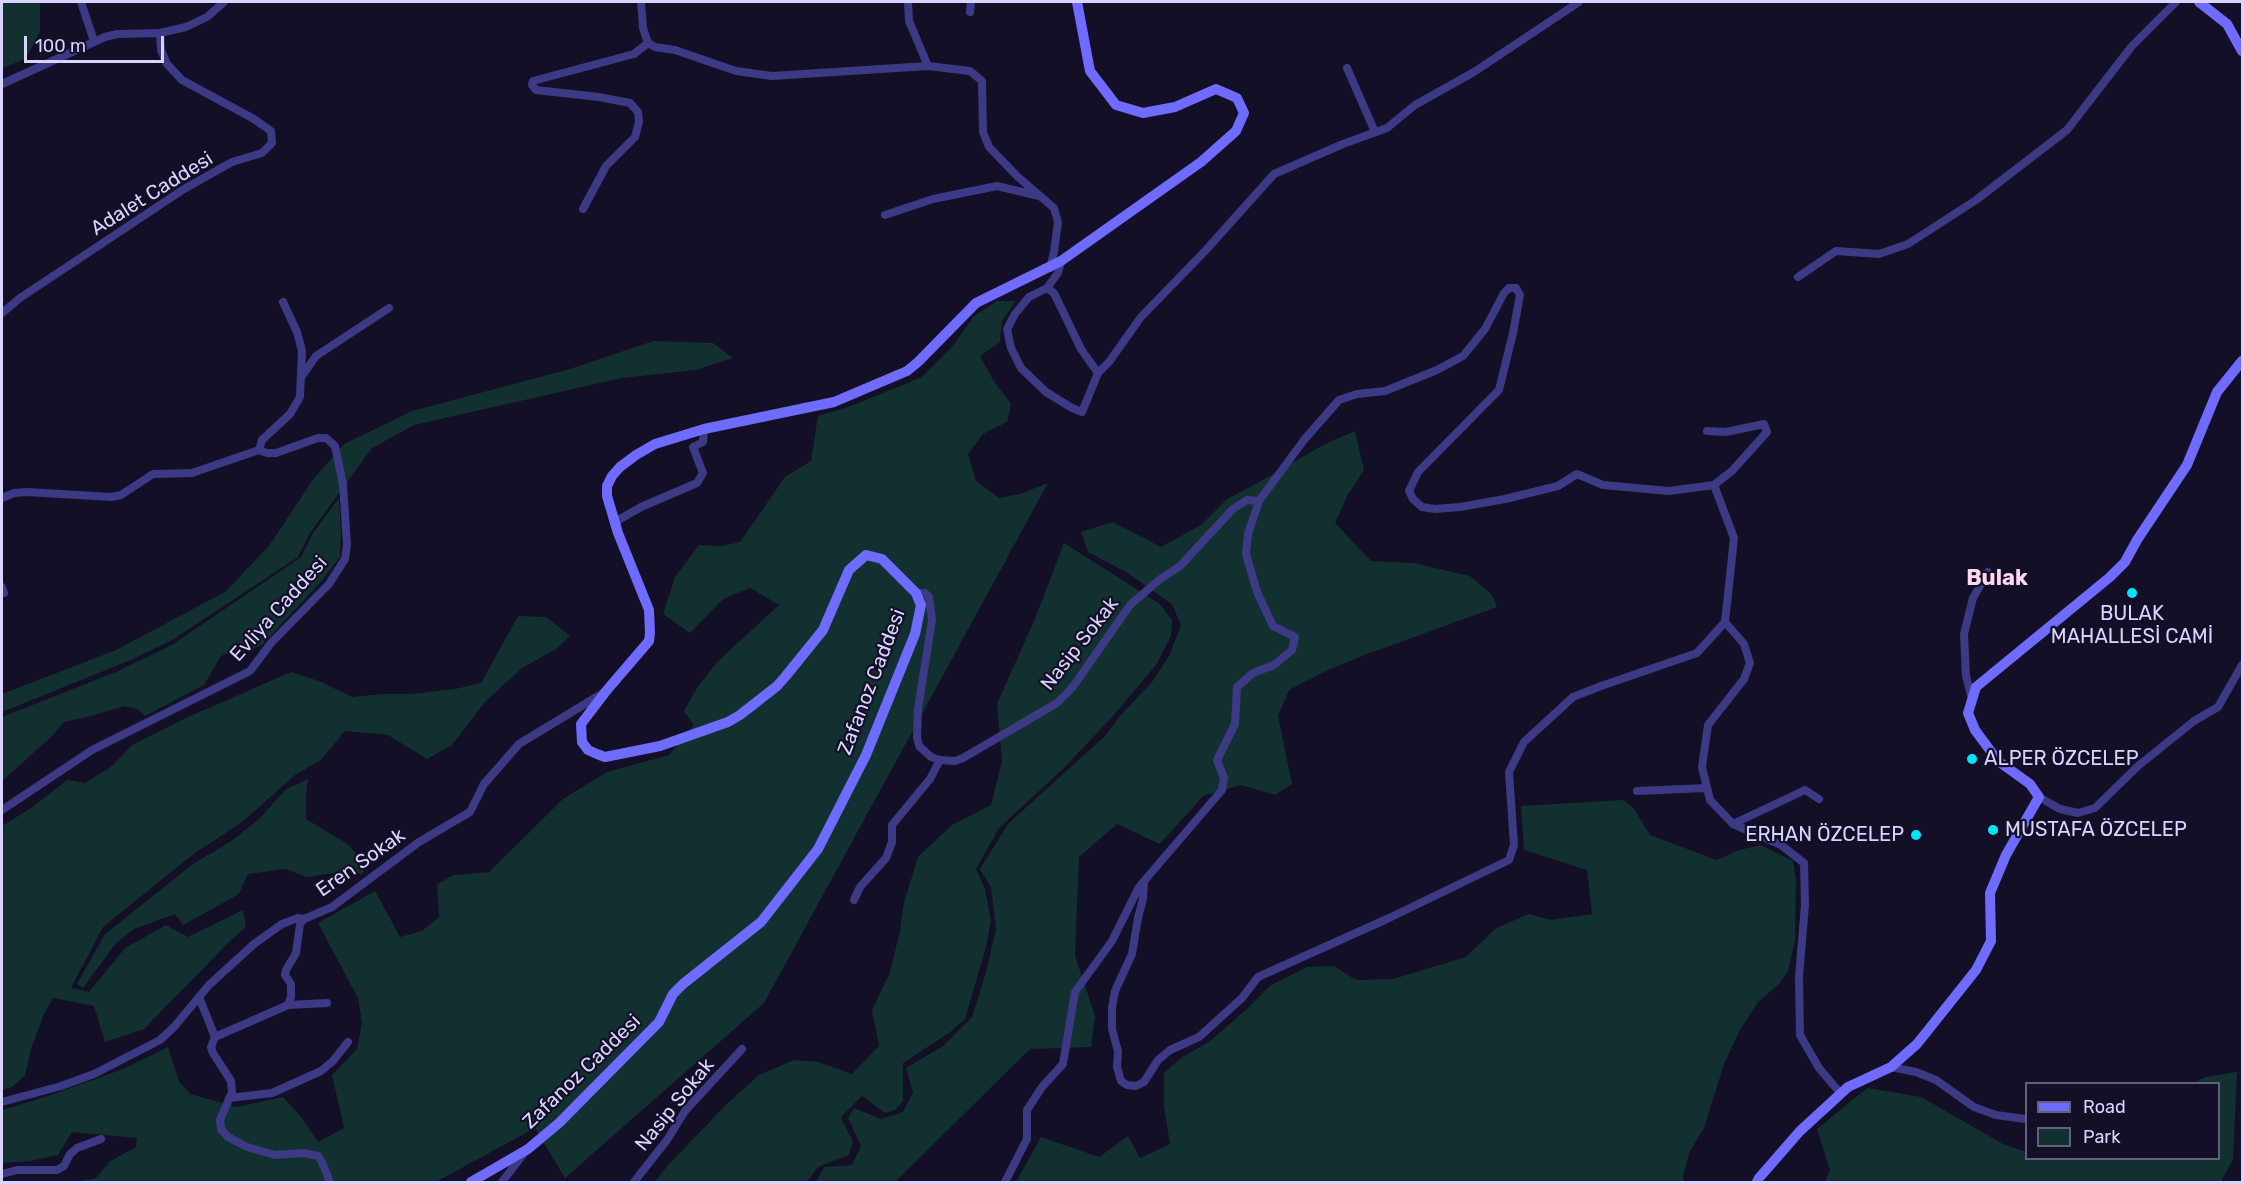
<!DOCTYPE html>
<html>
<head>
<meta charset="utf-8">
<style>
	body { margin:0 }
	#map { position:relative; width:2244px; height:1184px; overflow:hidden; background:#130f26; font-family:Rubik,sans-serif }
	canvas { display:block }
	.frame { position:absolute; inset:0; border:3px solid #d9d4ff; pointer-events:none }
	.legend { position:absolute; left:2025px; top:1082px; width:195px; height:78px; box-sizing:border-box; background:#130f26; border:2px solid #625e7d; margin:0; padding:8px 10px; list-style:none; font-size:18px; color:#d9d4ff }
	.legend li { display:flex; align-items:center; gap:12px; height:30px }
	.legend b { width:30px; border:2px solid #625e7d }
	.scale { position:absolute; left:24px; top:36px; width:140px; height:27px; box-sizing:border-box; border:3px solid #d9d4ff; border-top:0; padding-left:8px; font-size:18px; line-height:21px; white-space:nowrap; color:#d9d4ff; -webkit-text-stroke:4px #130f26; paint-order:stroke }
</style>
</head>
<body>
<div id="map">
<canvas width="2244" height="1184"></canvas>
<div class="frame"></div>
<ul class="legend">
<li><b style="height:8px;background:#6f6bff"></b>Road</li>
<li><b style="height:16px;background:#12302f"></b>Park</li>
</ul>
<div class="scale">100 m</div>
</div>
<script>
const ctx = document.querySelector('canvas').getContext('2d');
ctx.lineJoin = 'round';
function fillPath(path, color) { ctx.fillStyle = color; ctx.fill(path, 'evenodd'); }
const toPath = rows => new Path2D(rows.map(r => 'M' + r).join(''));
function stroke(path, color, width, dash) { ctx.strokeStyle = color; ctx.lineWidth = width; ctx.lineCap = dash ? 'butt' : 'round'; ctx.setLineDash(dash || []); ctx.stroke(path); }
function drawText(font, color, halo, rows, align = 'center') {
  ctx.font = font + ' Rubik,sans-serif'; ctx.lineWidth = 4.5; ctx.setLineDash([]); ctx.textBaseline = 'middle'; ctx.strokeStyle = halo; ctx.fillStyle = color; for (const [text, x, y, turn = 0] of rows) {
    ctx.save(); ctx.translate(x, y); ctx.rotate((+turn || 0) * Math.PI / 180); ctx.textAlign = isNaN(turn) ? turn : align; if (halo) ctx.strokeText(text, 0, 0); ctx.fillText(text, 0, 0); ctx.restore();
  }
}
const green = toPath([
	[2,2,40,2,40,32,26,58,2,69],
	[997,301,1016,301,1002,321,1000,342,980,356,993,380,1011,404,1007,422,983,434,968,454,976,481,999,498,1020,494,1048,483,764,1003,565,1178,535,1128,436,1182,75,1182,96,1178,109,1162,136,1147,137,1138,72,1132,58,1155,30,1161,2,1163,2,1110,48,1096,123,1069,168,1047,179,1081,190,1094,237,1107,283,1097,301,1117,318,1142,344,1128,332,1075,357,1049,362,1023,358,998,318,923,375,891,400,937,422,931,439,917,437,884,454,875,489,872,563,799,607,772,669,755,694,725,684,711,697,688,717,662,779,605,750,588,723,599,690,633,663,614,675,577,699,545,722,546,740,542,785,477,811,461,818,416,851,406,922,377,952,347,974,316],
	[653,341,713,343,733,358,696,370,622,378,414,425,372,448,310,533,298,557,174,639,133,659,2,712,2,694,116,650,225,592,269,546,312,481,344,444,412,411,570,369],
	[1355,431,1364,470,1347,496,1335,523,1371,561,1414,563,1470,576,1492,595,1497,607,1362,656,1326,671,1289,690,1278,716,1292,784,1275,795,1241,785,1203,796,1160,844,1117,824,1079,857,1075,956,1095,1016,1091,1047,1030,1049,895,1182,816,1182,824,1167,852,1165,861,1146,848,1118,854,1108,881,1119,903,1112,913,1092,906,1068,943,1046,972,1017,986,972,996,929,991,887,980,869,1008,824,1106,735,1120,716,1152,682,1169,656,1181,625,1172,604,1126,572,1088,552,1081,532,1113,522,1161,547,1201,525,1227,499,1254,485,1325,444],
	[339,498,341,536,340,557,318,585,262,645,248,651,235,649,221,656,204,685,145,716,137,709,125,706,87,717,64,722,50,738,2,781,2,717,116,672,172,645,301,557,313,533],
	[1064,543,1160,604,1172,620,1171,636,1156,665,1113,716,1064,768,999,828,976,869,985,889,991,921,986,947,965,1019,949,1033,903,1063,903,1101,895,1110,885,1113,862,1096,841,1117,853,1142,849,1155,818,1167,807,1182,655,1182,668,1165,727,1104,759,1075,794,1060,818,1062,852,1074,879,1046,872,1010,890,972,900,931,904,902,918,857,952,825,991,805,1002,761,997,704,1034,621],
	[518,616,546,617,570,636,556,649,522,668,485,702,452,745,427,759,388,735,345,731,321,760,295,775,241,823,195,853,103,927,71,988,89,992,125,948,166,925,188,937,243,910,246,927,229,942,144,1029,105,1042,94,1006,53,998,44,1014,31,1049,25,1076,12,1087,2,1090,2,826,34,806,67,780,85,783,112,766,132,745,186,718,291,672,319,681,352,697,383,694,413,694,455,689,481,683],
	[308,779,306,794,306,819,349,845,367,867,361,875,355,870,307,877,285,869,248,874,239,894,183,925,175,914,134,929,116,943,83,988,77,984,105,934,193,864,230,842,259,819,286,789],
	[1624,800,1634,809,1650,835,1717,860,1739,850,1761,845,1793,861,1796,880,1795,940,1788,971,1779,984,1758,1002,1740,1030,1724,1064,1704,1128,1690,1151,1683,1176,1684,1182,1016,1182,1041,1137,1099,1157,1128,1136,1140,1158,1170,1144,1164,1107,1164,1073,1181,1058,1210,1041,1248,1008,1271,985,1307,967,1334,966,1356,980,1393,979,1466,957,1496,928,1529,914,1551,920,1592,914,1587,870,1524,850,1521,806],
	[2237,1072,2233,1159,2221,1182,1825,1182,1830,1170,1817,1129,1867,1088,1921,1097,2003,1144,2026,1152,2026,1158,2218,1158,2218,1084,2193,1083,2206,1077]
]);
const street = toPath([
	[81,2,94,41],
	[641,2,643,28,648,43,655,47,675,50,736,71,772,76,928,66,909,21,908,2],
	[970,12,971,2],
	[928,66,970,71,982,81,983,132,989,147,1018,177,1054,208,1058,222,1054,252,1050,268],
	[1347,68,1375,132],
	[2,84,105,37,117,34,160,33,186,27,207,17,224,2],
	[583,209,606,166,635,137,639,122,638,112,630,103,599,97,536,90,532,85,533,81,634,54,648,43],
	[885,215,933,199,997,186,1039,196],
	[1798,277,1836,251,1879,254,1908,244,1976,200,2067,130,2132,46,2176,2],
	[1047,288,1029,297,1015,314,1007,329,1011,348,1021,368,1046,392,1072,408,1082,412,1098,373,1081,349,1054,293,1047,288,1058,273,1061,261],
	[2,313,20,298,184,189,232,162,262,153,272,143,271,131,254,119,182,80,167,64,161,50,160,33],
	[1098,373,1109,362,1141,317,1206,250,1274,174,1343,144,1387,128,1415,105,1474,72,1579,2],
	[302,376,316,356,389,308],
	[1707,431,1726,432,1764,424,1767,432,1732,471,1714,485,1734,538,1725,622,1744,644,1750,663,1744,679,1708,725,1702,767,1710,800,1733,824,1781,845,1804,863,1805,905,1799,977,1800,1035,1819,1068,1841,1094],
	[259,450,262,440,290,414,300,397,302,351,297,332,283,302],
	[2,498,14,493,27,492,111,497,121,495,153,474,192,473,259,450],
	[615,522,641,507,697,483,703,473,693,447,703,442,704,429],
	[2,587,4,593],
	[916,593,925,593,929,597,932,620,918,709,917,737,919,746,931,757,940,760,955,761,963,758,1057,703,1072,688,1130,605,1159,580,1180,566,1233,509,1247,500,1259,501,1304,440,1339,400,1357,394,1385,391,1437,370,1463,356,1485,329,1504,293,1509,288,1516,288,1520,295,1513,333,1499,390,1418,472,1409,491,1413,499,1422,507,1435,509,1460,507,1505,499,1558,486,1577,474,1603,485,1669,491,1714,485],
	[1972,699,1966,676,1964,634,1973,598,1988,572],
	[1637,791,1707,788],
	[2039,797,2060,809,2078,813,2095,808,2138,766,2194,721,2218,707,2242,665],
	[2,810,92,750,250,671,271,643,329,584,345,559,347,545,343,484,335,446,326,438,318,438,276,453,267,453,259,450],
	[1733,824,1805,790,1819,799],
	[1144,882,1143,899,1138,918,1132,954,1115,991,1112,1008,1112,1029,1118,1051,1117,1067,1121,1081,1127,1085,1136,1086,1144,1082,1158,1060,1170,1050,1199,1037,1242,998,1258,977,1387,919,1509,860,1514,845,1509,772,1524,742,1573,697,1601,686,1697,653,1725,622],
	[854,900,860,887,886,858,892,842,892,825,930,779,940,760],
	[199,997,215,1037],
	[288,1005,327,1003],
	[1891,1067,1916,1072,1936,1080,1974,1107,1996,1115,2025,1119],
	[229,1098,272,1093,321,1071,333,1061,348,1042],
	[2,1102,61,1086,94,1074,160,1040,174,1027,209,985,254,944,282,924,298,918,304,919],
	[2,1174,17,1170,57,1170,64,1166,70,1154,77,1148,101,1139],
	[330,1182,322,1162,318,1156,304,1153,275,1155,247,1147,228,1137,221,1129,220,1120,232,1092,231,1081,213,1053,211,1047,215,1037,288,1005,291,997,291,984,285,975,286,970,296,953,300,924,304,919,332,907,419,842,470,812,484,784,519,744,603,693],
	[502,1182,525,1152],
	[634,1182,667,1140,685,1111,742,1049],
	[1005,1182,1027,1139,1027,1110,1042,1087,1063,1064,1075,992,1112,941,1139,887,1222,790,1224,778,1217,760,1235,724,1237,687,1253,673,1274,665,1292,650,1295,637,1273,626,1257,592,1246,554,1248,534,1259,501]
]);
const secondary = toPath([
	[2199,2,2227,24,2242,51],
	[471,1182,528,1149,559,1123,659,1022,673,994,683,984,761,922,818,849,866,755,915,634,921,605,916,593,882,559,866,555,849,570,823,630,785,677,777,686,740,715,728,722,660,746,605,757,597,754,588,750,582,742,581,724,607,690,649,641,650,633,649,610,618,533,607,496,607,486,612,476,620,467,636,455,655,444,704,429,834,402,907,371,918,362,976,303,1061,261,1201,162,1236,131,1244,113,1237,98,1216,89,1175,107,1143,113,1116,105,1090,71,1077,2],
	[1757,1182,1759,1178,1800,1131,1848,1087,1891,1067,1917,1044,1976,970,1991,941,1990,893,2006,855,2039,797,2030,784,1998,761,1975,730,1968,713,1976,687,2110,577,2125,562,2137,540,2187,465,2217,392,2242,361]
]);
const markers = [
	[2132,593,6,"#00e5ff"],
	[1972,759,6,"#00e5ff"],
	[1993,830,6,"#00e5ff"],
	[1916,835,6,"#00e5ff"]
];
const streetNames = [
	["Adalet Caddesi",152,194,-32],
	["Evliya Caddesi",279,609,-48],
	["Nasip Sokak",1080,644,-52],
	["Zafanoz Caddesi",872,682,-69],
	["Eren Sokak",361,863,-35],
	["Zafanoz Caddesi",582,1072,-44],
	["Nasip Sokak",675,1105,-51]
];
const poiNames = [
	["BULAK",2132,614,"center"],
	["MAHALLESİ CAMİ",2132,637,"center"],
	["ALPER ÖZCELEP",1984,759],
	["MUSTAFA ÖZCELEP",2005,830],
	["ERHAN ÖZCELEP",1904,835,"right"]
];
const quarterNames = [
	["Bulak",1997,579]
];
fillPath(green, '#12302f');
stroke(street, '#3d3a85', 8);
stroke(secondary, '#6f6bff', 10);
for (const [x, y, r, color] of markers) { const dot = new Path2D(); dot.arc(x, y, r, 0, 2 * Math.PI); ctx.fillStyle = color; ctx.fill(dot); stroke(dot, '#130f26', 2); }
drawText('20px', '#d9d4ff', '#130f26', streetNames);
drawText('20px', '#d9d4ff', '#130f26', poiNames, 'left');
drawText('bold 22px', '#ffd6f0', '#130f26', quarterNames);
</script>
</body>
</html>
